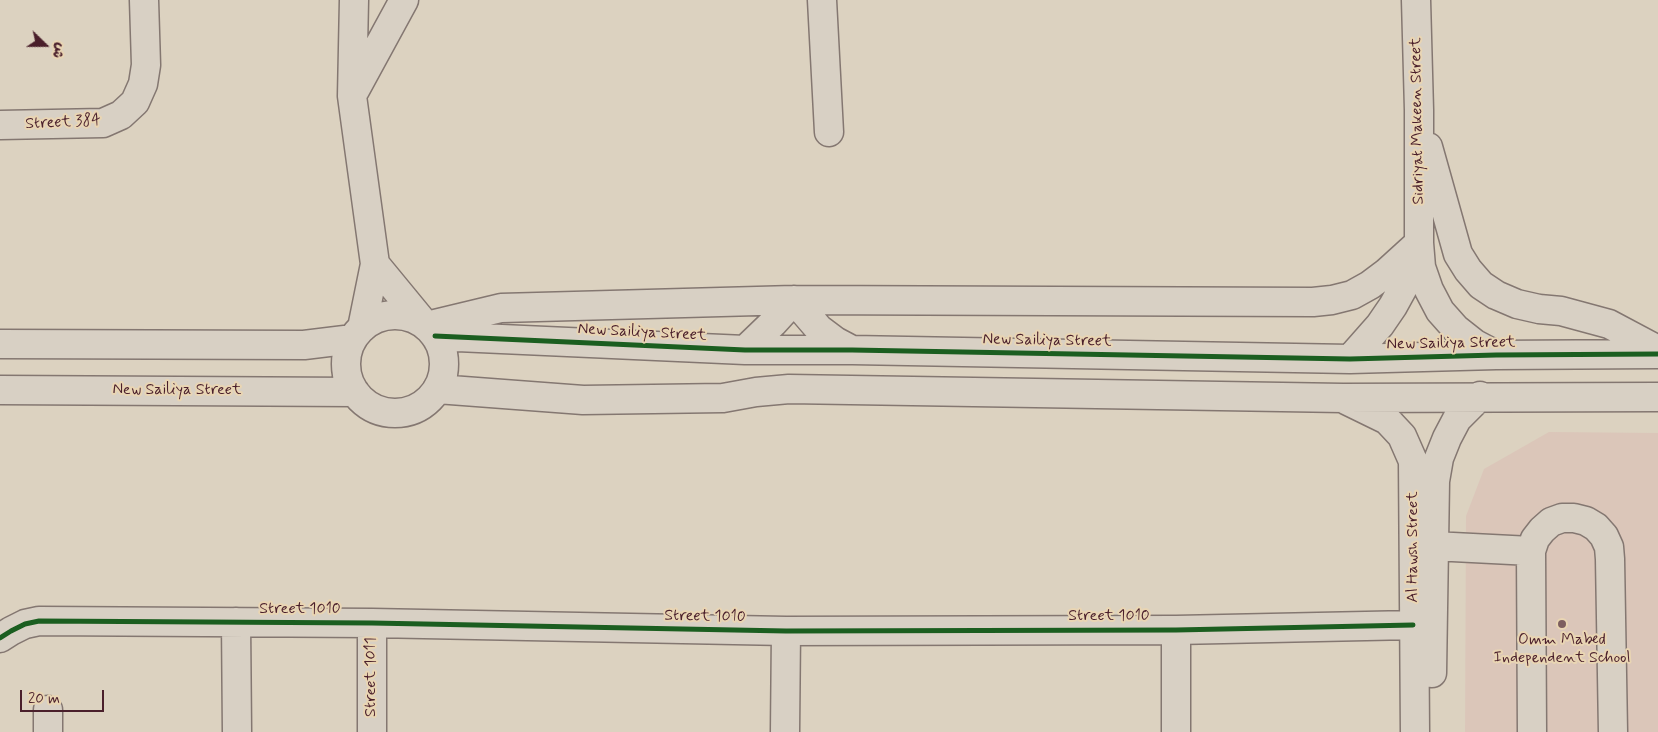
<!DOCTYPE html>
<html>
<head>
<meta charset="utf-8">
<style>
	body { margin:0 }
	#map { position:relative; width:1658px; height:732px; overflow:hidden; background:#dcd2c0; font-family:Mynerve,"Playpen Sans Arabic",sans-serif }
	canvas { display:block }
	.north { position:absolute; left:20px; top:20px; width:50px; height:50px; -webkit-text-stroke:4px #e9d5b3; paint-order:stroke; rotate:112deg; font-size:14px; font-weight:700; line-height:20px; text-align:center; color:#4a1f2b }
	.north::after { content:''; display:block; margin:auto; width:18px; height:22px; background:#4a1f2b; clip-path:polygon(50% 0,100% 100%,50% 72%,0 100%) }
	.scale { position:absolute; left:20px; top:690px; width:84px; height:22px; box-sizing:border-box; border:2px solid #4a1f2b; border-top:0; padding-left:6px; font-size:15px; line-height:18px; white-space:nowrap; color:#4a1f2b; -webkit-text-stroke:4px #e9d5b3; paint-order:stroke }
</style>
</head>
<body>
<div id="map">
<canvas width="1658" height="732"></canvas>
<div class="north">ش</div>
<div class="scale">20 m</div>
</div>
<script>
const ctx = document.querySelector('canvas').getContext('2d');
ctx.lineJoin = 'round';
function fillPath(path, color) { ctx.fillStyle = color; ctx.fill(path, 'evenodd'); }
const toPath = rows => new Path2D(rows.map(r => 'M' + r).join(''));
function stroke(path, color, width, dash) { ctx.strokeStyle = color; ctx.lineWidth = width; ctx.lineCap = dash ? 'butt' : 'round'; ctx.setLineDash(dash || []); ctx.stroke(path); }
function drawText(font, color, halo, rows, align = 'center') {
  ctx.font = font + ' Mynerve,sans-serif'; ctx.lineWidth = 4; ctx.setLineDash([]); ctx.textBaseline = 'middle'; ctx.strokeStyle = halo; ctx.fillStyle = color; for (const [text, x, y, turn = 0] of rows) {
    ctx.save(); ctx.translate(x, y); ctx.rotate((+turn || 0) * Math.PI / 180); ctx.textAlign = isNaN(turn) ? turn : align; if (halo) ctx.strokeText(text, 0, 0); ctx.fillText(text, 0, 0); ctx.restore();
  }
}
const built = toPath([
	[1549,432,1658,433,1658,732,1465,732,1466,516,1484,469]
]);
const minor = toPath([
	[354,0,352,96,375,264,362,328],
	[822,0,829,132],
	[1416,0,1419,110,1419,243,1421,267,1429,290,1440,311,1456,329,1475,344,1496,355],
	[355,90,404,0],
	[0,125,103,123,121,115,135,102,143,84,146,65,144,0],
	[1428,147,1458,254,1468,270,1481,285,1496,295,1517,304,1539,309,1561,311,1609,324,1658,350],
	[375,264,426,326,501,308,794,300,1313,302,1332,300,1352,295,1370,285,1386,273,1419,243],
	'346 364a49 49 0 1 1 98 0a49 49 0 1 1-98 0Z',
	[435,336,745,350,852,350,1350,359,1496,355,1658,354],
	[0,344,304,345,353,339],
	[745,350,773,323,794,300,819,329,835,341,852,350],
	[1350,359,1380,325,1393,306,1404,286,1418,246],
	[437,389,583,400,723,398,756,392,789,389,1343,398,1658,397],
	[0,390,355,392],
	[1346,400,1387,420,1402,436,1413,461,1415,732],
	[1433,546,1531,551],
	[236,622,237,732],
	[372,623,372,732],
	[0,638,11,631,25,624,39,621,372,623,786,631,1176,630,1413,625],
	[1432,673,1435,481,1439,458,1447,438,1457,419,1480,396],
	[48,710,48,732],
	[785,732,786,631],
	[1176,732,1176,630],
	[1532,732,1531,551,1535,539,1542,530,1551,522,1562,518,1574,518,1586,521,1596,527,1604,536,1609,547,1610,559,1613,732]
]);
const cycleway = toPath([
	[435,336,745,350,852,350,1350,359,1496,355,1658,354],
	[0,638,11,631,25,624,39,621,372,623,786,631,1176,630,1413,625]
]);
const markers = [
	[1562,624,5,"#7d5e5f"]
];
const streetNames = [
	["Sidriyat Makeen Street",1418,121,-91],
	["Street 384",63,123,-3],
	["New Sailiya Street",642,333,3],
	["New Sailiya Street",1047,341,1],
	["New Sailiya Street",1451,344,-1],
	["New Sailiya Street",177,391],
	["Al Hawsh Street",1414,547,-90],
	["Street 1010",300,610],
	["Street 1010",705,617,1],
	["Street 1010",1109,617],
	["Street 1011",372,677,-90]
];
const poiNames = [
	["Omm Mabed",1562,641],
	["Independent School",1562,659]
];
fillPath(built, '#dbc6b9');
stroke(minor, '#847771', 31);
stroke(minor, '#d8d0c4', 28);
stroke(cycleway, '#1b5e20', 5);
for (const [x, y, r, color] of markers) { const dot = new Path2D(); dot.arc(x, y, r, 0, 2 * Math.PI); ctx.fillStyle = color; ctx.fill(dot); stroke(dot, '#e9d5b3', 2); }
drawText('16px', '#4a1f2b', '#e9d5b3', streetNames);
drawText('16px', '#4a1f2b', '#e9d5b3', poiNames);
</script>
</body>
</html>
